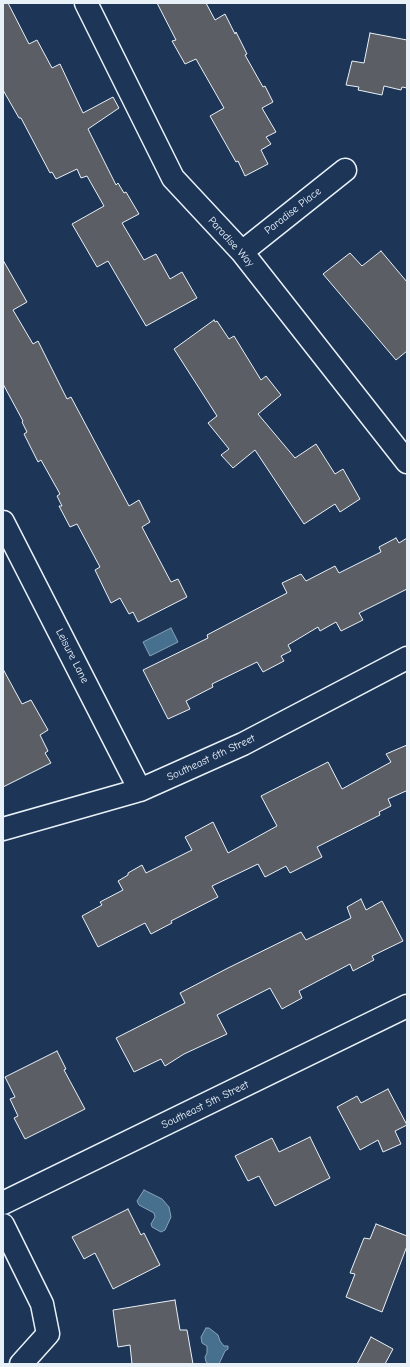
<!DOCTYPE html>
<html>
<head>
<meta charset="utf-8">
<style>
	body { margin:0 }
	#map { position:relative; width:410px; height:1367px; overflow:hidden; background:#1d3557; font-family:"Comic Neue",sans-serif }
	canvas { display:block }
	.frame { position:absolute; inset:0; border:4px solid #e8f1f8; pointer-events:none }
</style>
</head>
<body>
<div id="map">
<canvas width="410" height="1367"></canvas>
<div class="frame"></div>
</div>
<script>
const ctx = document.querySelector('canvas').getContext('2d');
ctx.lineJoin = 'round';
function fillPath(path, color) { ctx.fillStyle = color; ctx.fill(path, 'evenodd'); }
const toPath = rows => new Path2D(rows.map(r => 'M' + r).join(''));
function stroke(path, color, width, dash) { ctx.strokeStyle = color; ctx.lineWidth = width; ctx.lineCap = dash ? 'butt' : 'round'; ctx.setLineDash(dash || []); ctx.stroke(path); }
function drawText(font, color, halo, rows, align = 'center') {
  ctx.font = font + ' "Comic Neue",sans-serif'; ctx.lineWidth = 3.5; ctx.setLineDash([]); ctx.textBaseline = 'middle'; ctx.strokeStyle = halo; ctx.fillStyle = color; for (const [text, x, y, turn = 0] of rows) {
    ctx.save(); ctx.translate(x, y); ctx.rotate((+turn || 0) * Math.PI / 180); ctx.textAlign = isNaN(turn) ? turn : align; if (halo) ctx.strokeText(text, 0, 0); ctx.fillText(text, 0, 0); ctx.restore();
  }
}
const water = toPath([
	[171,628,178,642,150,656,143,642,171,628],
	[144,1190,162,1199,169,1207,171,1217,165,1230,161,1232,152,1227,151,1224,155,1217,154,1213,139,1205,137,1201,144,1190],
	[206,1328,209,1328,218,1335,220,1341,224,1346,228,1346,228,1349,225,1351,219,1364,209,1364,206,1362,205,1357,207,1353,207,1346,202,1343,201,1337,206,1328]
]);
const building = toPath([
	[3,3,8,3,29,44,37,40,52,68,60,64,83,113,113,97,119,108,88,129,116,185,118,183,124,193,126,192,139,214,122,223,144,260,156,254,170,279,182,272,197,298,146,326,108,261,97,267,72,224,104,206,87,176,81,178,77,169,56,179,52,172,50,173,21,118,19,118,3,90,3,3],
	[157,3,206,3,215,20,225,14,235,34,236,32,247,54,245,55,263,87,265,86,273,102,262,108,276,132,266,137,271,144,261,150,268,164,245,176,238,161,236,162,210,116,224,108,196,59,185,64,172,41,176,40,157,3],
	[370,33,407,40,407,88,402,87,401,90,384,86,382,95,358,90,359,87,346,85,352,61,364,63,370,33],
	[381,251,407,282,407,351,396,360,323,274,350,253,362,266,381,251],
	[3,260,27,302,13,310,33,344,38,341,67,399,71,397,129,506,139,500,150,522,142,527,171,582,178,579,187,597,138,622,133,612,129,614,120,598,111,603,95,570,100,567,77,524,70,527,59,506,62,506,57,496,60,494,41,460,38,462,24,434,27,432,22,422,23,421,3,384,3,260],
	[214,320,215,322,217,321,229,339,234,336,261,380,266,376,281,395,258,414,295,458,316,444,335,474,343,469,360,499,340,512,335,504,304,524,255,450,233,468,221,455,229,449,208,423,217,416,174,349,214,320],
	[396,538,399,543,407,538,407,589,359,613,363,620,341,631,336,622,320,631,318,627,288,645,291,651,281,656,284,661,263,672,257,662,212,684,213,687,186,701,190,709,168,719,143,670,208,638,207,635,287,593,282,583,301,574,306,581,335,566,339,573,381,552,379,547,396,538],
	[3,669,22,704,31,700,48,730,40,735,48,751,45,753,51,763,3,787,3,669],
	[407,745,407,793,406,791,388,799,391,806,379,812,380,815,317,847,322,857,290,873,286,866,265,877,258,864,212,886,218,897,171,921,172,923,151,934,145,923,98,947,82,916,102,905,100,902,123,890,118,881,128,875,128,873,142,865,146,873,192,850,185,837,213,822,228,853,277,826,261,796,328,762,342,789,391,762,386,754,407,745],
	[361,899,366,910,382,901,403,941,372,956,374,960,353,971,350,964,299,991,302,998,282,1009,270,988,217,1015,227,1034,184,1054,165,1066,161,1059,134,1072,116,1038,185,1003,180,993,228,968,301,932,306,940,351,918,347,907,361,899],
	[57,1051,66,1069,64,1070,85,1109,25,1139,14,1118,18,1116,10,1099,15,1097,5,1077,57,1051],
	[388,1089,407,1125,395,1131,401,1144,383,1152,378,1140,360,1150,337,1107,357,1096,361,1103,388,1089],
	[310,1137,330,1178,275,1206,259,1176,248,1181,235,1156,272,1138,279,1152,310,1137],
	[128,1209,141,1235,144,1233,160,1265,113,1289,95,1253,84,1259,72,1237,128,1209],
	[376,1224,407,1236,407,1246,382,1312,346,1297,355,1274,350,1273,364,1238,370,1239,376,1224],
	[175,1300,180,1330,187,1330,193,1364,132,1364,130,1345,118,1347,113,1310,175,1300],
	[371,1337,393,1349,385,1364,357,1364,371,1337]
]);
const minor = toPath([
	[86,3,173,178,242,252,407,462],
	[242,252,345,170],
	[3,522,140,790],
	[3,829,140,790,243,744,407,658],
	[3,1203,407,1006],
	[3,1225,42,1304,48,1334,21,1364]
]);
const streetNames = [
	["Paradise Place",293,211,-38],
	["Paradise Way",231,242,48],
	["Leisure Lane",72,656,63],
	["Southeast 6th Street",211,758,-25],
	["Southeast 5th Street",205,1105,-26]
];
fillPath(water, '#47708f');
stroke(water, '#87a4b9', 1);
fillPath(building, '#5c5e66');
stroke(building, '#e8f1f8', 1);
stroke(minor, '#e8f1f8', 25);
stroke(minor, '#1d3557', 22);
drawText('11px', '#e8f1f8', '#1d3557', streetNames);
</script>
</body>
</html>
